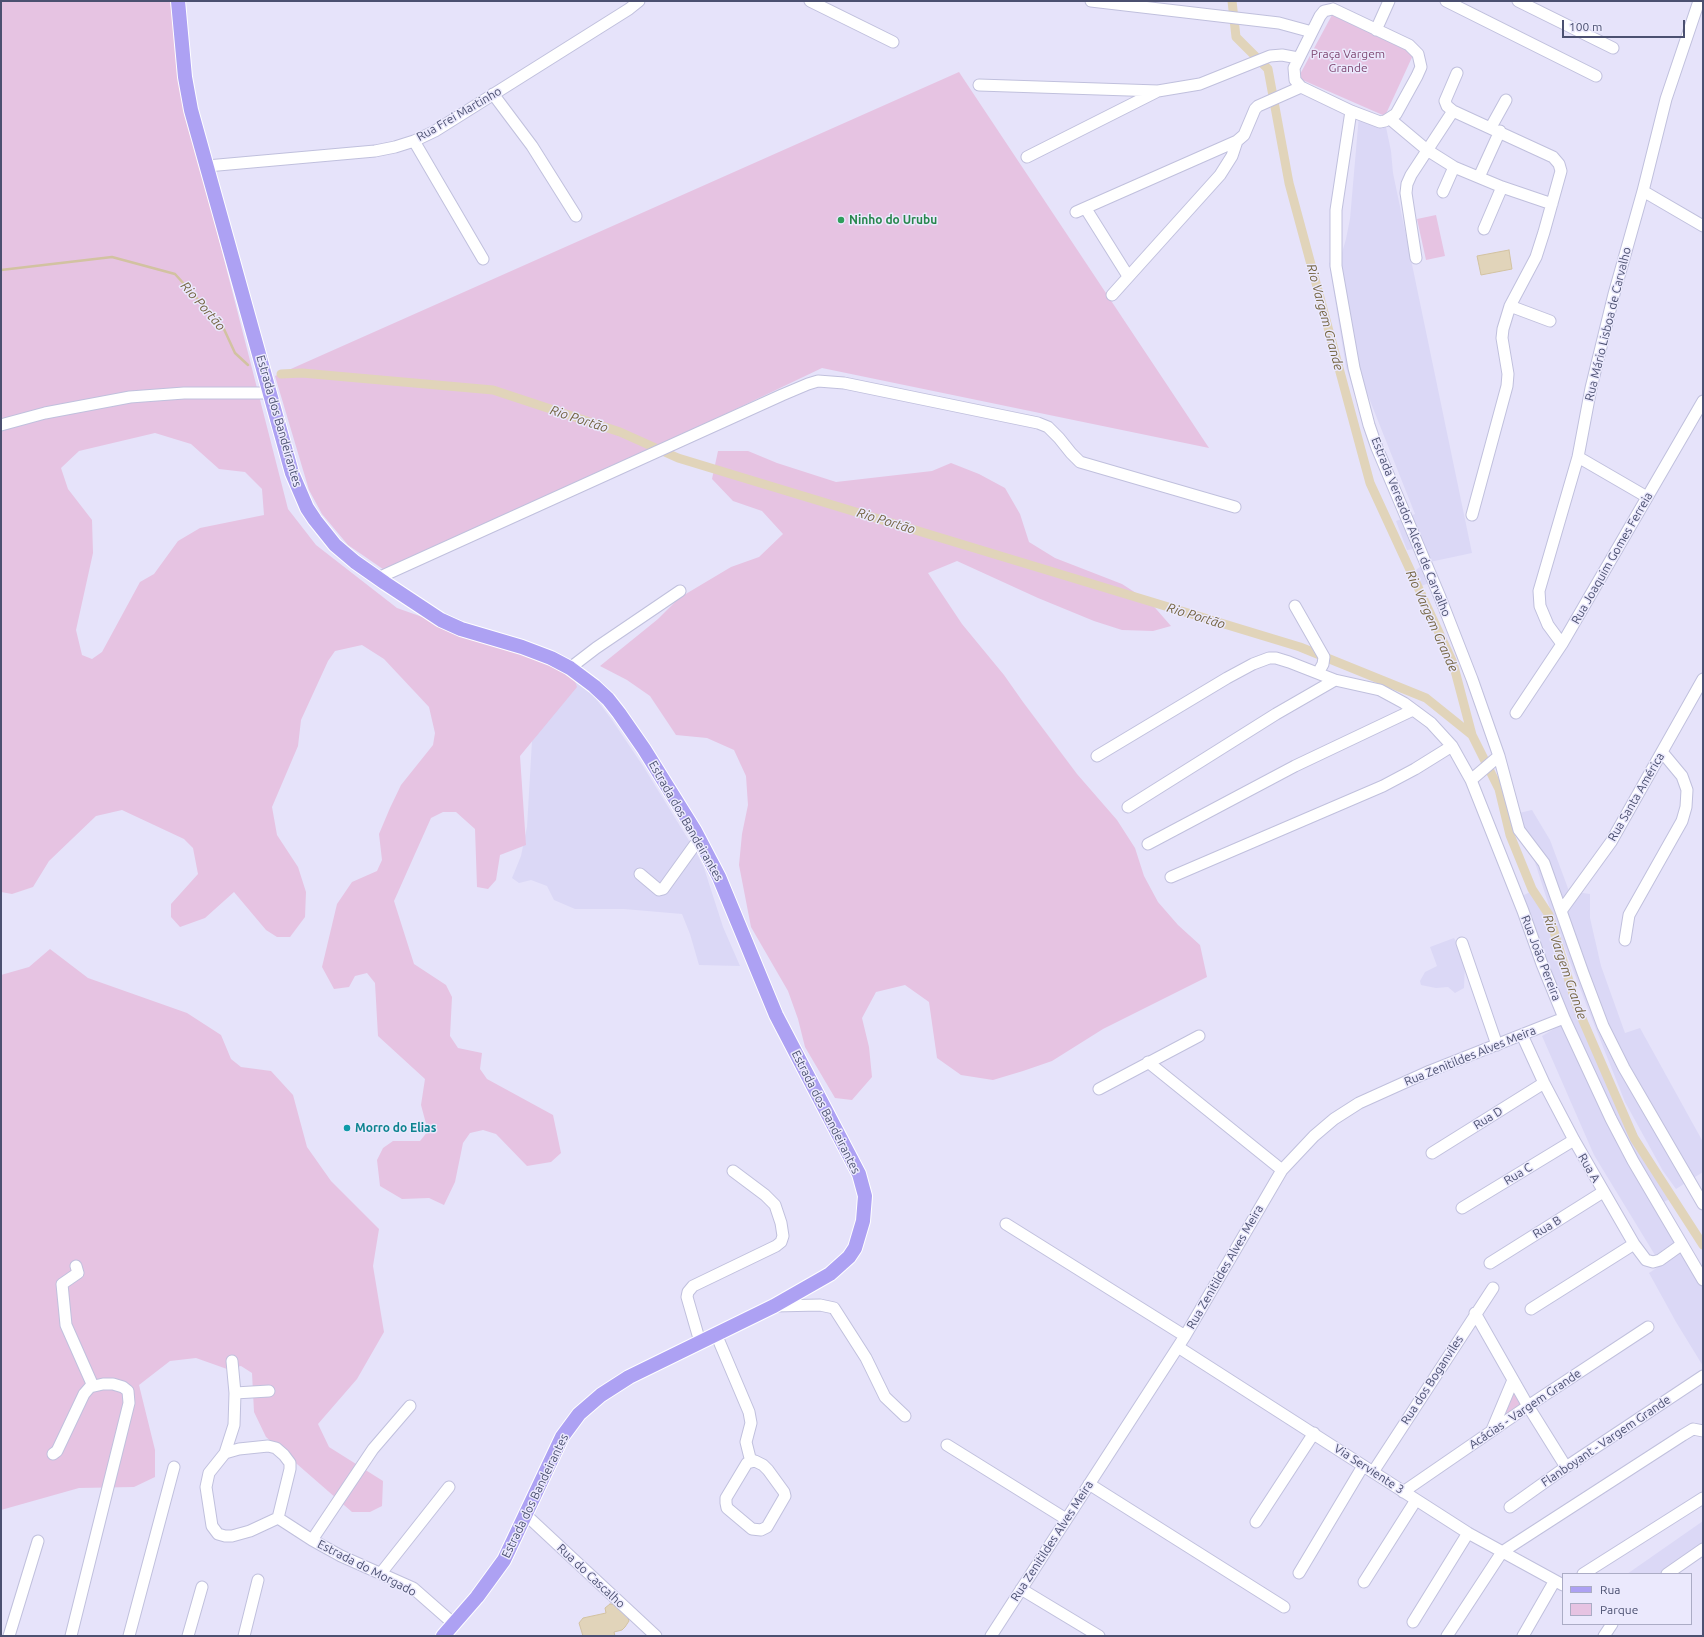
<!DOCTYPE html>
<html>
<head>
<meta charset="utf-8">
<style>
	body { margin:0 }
	#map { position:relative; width:1704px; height:1637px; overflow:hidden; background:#e6e3fa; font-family:Ubuntu,sans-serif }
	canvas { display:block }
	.frame { position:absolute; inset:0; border:2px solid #4b5070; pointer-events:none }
	.legend { position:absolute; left:1562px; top:1573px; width:130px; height:52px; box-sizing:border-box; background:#ebe9fd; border:1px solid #abacc5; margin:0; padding:5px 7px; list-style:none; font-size:12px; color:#4b5070 }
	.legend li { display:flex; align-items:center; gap:8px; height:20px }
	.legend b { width:20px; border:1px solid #abacc5 }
	.scale { position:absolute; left:1562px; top:20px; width:123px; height:18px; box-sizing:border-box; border:2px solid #4b5070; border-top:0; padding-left:5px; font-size:12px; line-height:14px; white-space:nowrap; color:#4b5070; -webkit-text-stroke:3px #ebe9fd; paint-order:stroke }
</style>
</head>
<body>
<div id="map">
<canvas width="1704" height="1637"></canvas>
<div class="frame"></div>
<ul class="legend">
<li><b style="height:5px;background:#ada1f3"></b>Rua</li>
<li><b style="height:11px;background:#e6c3e2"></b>Parque</li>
</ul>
<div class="scale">100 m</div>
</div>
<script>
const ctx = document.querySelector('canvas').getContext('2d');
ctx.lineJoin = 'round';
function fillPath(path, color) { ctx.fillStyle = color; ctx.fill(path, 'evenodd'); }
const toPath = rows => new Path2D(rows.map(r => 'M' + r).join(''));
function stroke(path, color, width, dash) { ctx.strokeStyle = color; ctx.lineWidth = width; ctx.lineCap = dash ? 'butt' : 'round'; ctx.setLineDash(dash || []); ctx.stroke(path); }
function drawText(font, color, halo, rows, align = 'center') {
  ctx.font = font + ' Ubuntu,sans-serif'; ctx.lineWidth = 3; ctx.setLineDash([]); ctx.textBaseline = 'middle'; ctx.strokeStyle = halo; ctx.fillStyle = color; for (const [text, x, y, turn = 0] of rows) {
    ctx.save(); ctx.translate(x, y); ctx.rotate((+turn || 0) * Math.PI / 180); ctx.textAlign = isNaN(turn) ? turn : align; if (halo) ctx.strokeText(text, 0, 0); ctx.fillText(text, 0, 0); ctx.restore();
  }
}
const residential = toPath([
	[1359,115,1386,127,1391,151,1393,173,1472,553,1425,563,1432,582,1421,586,1416,570,1421,566,1414,549,1407,550,1396,521,1415,514,1365,388,1353,389,1346,367,1329,263,1341,256,1346,239,1350,219],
	[579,681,596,699,612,720,643,766,696,852,704,868,723,927,740,966,699,965,690,934,682,914,624,909,575,909,554,900,547,886,531,880,519,883,512,878,521,856,527,827,532,741,569,685],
	[1532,810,1550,840,1569,891,1590,894,1590,918,1601,966,1625,1033,1640,1028,1703,1142,1703,1172,1676,1189,1663,1171,1625,1102,1586,1004,1552,915,1519,813],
	[1536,889,1551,921,1577,994,1623,1109,1656,1169,1670,1199,1659,1204,1703,1278,1703,1366,1676,1322,1649,1273,1661,1265,1594,1155,1542,1036,1569,1020,1522,896],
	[1454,938,1461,949,1465,964,1464,988,1455,993,1448,987,1436,988,1421,985,1420,981,1425,972,1437,966,1430,947],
	[1703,1521,1703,1545,1663,1574,1627,1574]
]);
const green = toPath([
	[1,1,176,1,195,146,288,509,316,545,397,608,555,664,572,673,577,687,520,756,526,845,500,855,496,880,488,889,477,887,475,829,456,812,443,812,431,818,394,901,414,964,446,985,452,997,450,1036,458,1048,482,1053,480,1069,487,1079,553,1115,561,1153,551,1162,527,1166,496,1134,483,1130,470,1133,463,1143,455,1182,444,1205,429,1198,402,1199,380,1186,377,1160,383,1148,393,1141,420,1141,428,1131,421,1105,425,1079,378,1036,375,983,367,973,355,976,349,987,334,989,322,967,337,904,352,882,377,871,382,860,379,834,390,808,401,785,433,745,435,733,429,707,384,659,362,645,335,651,328,661,301,720,298,746,272,807,277,835,298,867,306,892,305,917,290,937,277,937,266,930,234,892,205,918,180,927,171,917,171,904,198,874,193,848,184,839,122,810,96,816,49,861,33,887,12,894,1,892],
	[155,433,191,444,219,469,245,472,262,489,264,515,200,528,178,541,154,574,140,582,102,652,92,659,82,655,76,630,93,553,92,520,68,489,61,468,79,451],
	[1332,15,1414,53,1385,116,1298,78],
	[959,72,1209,448,822,368,390,574,348,545,322,514,309,490,275,376],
	[1436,215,1445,256,1426,260,1417,219],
	[718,451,748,451,777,463,836,482,932,471,951,463,979,474,1005,488,1020,514,1029,542,1055,558,1122,584,1150,602,1171,626,1153,631,1122,630,1094,621,1038,598,957,561,928,573,962,624,1004,675,1023,702,1077,774,1117,820,1135,848,1144,876,1158,902,1178,925,1200,945,1207,977,1103,1029,1052,1061,1023,1071,993,1080,961,1075,937,1058,929,1002,905,985,876,992,862,1018,869,1047,872,1077,852,1100,835,1098,805,1047,798,1019,788,991,751,927,739,865,742,834,748,805,746,776,734,750,707,738,676,735,650,696,627,680,600,666,658,619,679,598,731,567,759,557,783,534,762,511,733,501,712,479],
	[50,949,88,978,187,1013,221,1035,231,1059,241,1067,271,1071,293,1095,307,1147,331,1181,379,1229,373,1266,384,1332,357,1379,318,1424,329,1447,383,1481,382,1506,370,1512,352,1512,266,1437,254,1412,252,1373,241,1366,227,1369,196,1358,170,1361,139,1385,155,1450,155,1477,134,1487,79,1488,1,1510,1,975,29,967],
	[1514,1385,1524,1402,1500,1419]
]);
const water = toPath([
	[1509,250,1512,269,1481,275,1477,256,1509,250],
	[610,1604,618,1605,626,1612,629,1621,625,1627,622,1630,614,1632,615,1636,583,1636,579,1623,583,1618,606,1613,605,1608,610,1604]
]);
const stream = toPath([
	[1,270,112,257,175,274,223,327,235,353,248,365]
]);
const canal = toPath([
	[1232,1,1236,37,1268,69,1289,183,1370,483,1453,663,1472,735,1499,789,1510,835,1532,889,1549,915,1577,1007,1634,1138,1703,1245],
	[281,374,302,373,493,390,620,432,678,458,1300,647,1426,698,1472,735]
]);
const minor = toPath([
	[810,1,893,42],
	[1091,1,1279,23,1312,32],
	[1446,1,1596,76],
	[1518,1,1613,48],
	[1333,9,1409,45,1418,54,1421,67,1417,76,1396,114,1385,121,1380,122,1351,111,1301,87,1295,80,1294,68,1320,16,1324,11,1333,9],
	[1376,30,1389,1],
	[1457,73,1445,101,1447,106,1453,111,1553,157,1559,164,1561,171,1544,232,1536,257,1510,306,1503,329,1502,338,1508,374,1507,386,1472,515],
	[979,85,1158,91,1200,84,1270,56,1282,55,1298,58],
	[493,94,532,146,576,216],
	[1351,111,1336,210,1336,266,1354,368,1369,425,1377,448,1440,597,1472,679,1499,756,1519,830,1544,863,1583,973,1603,1026,1624,1068,1703,1204],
	[1390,119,1427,150,1454,167,1502,187,1552,204],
	[1491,127,1506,100],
	[414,141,483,259],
	[1027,157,1156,92],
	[207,166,375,151,395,147,414,141,435,131,629,9,639,1],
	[1479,177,1500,131],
	[1643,191,1703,226],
	[1443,192,1454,167],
	[1086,209,1128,276],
	[1076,212,1237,141,1244,135,1255,109,1258,106,1301,87],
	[1484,229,1502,187],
	[1416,258,1406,193,1407,184,1411,175,1453,111],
	[1112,295,1220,175,1232,156,1237,141],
	[1510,306,1550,321],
	[1,425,45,413,130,397,184,393,271,393],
	[1578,457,1647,497],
	[378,578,782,395,808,384,818,381,844,383,1038,423,1048,427,1059,438,1071,453,1080,462,1235,507],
	[1295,606,1324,657,1323,664,1318,673],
	[1562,644,1548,625,1540,606,1539,591,1578,457,1591,388,1614,294,1643,191,1666,99,1699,1],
	[570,668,596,648,680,591],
	[1516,713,1562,644,1703,401],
	[1097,756,1227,678,1253,664,1269,658,1276,658,1289,662,1335,680,1380,690,1404,703,1431,723,1452,746,1471,780,1523,911,1542,964,1564,1018,1611,1119,1633,1161,1703,1280],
	[1471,780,1499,756],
	[1128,807,1276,714,1335,680],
	[1148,844,1295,766,1413,710],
	[640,874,659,890,663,889,699,839],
	[1171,877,1383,786,1415,769,1452,746],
	[1561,911,1611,842,1703,679],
	[1625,940,1629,915,1682,821,1686,807,1687,790,1682,776,1662,752],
	[1462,943,1497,1045],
	[1522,1035,1544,1083,1574,1140,1634,1244,1646,1260,1653,1262,1660,1260,1681,1245],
	[1148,1062,1282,1170],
	[1099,1089,1199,1036],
	[1432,1153,1544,1083],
	[1462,1208,1574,1140],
	[1006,1224,1185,1336],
	[1490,1263,1603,1192],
	[76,1266,78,1273,62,1284,66,1325,93,1386],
	[774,1306,820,1305,834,1308,866,1358,885,1397,905,1416],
	[1531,1309,1634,1244],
	[1475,1313,1528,1406,1566,1467],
	[716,1334,749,1412,751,1423,746,1442,751,1462],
	[700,1342,687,1297,688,1292,693,1286,776,1246,781,1242,783,1236,781,1223,775,1205,765,1195,733,1171],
	[1178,1347,1468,1533,1563,1585],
	[232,1361,235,1393,234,1425,225,1453,209,1473,206,1487,212,1526,218,1534,225,1536,232,1536,250,1531,278,1518,312,1540,341,1556,413,1588,454,1624],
	[235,1393,269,1391],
	[1492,1430,1513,1380],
	[947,1445,1066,1519],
	[225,1453,239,1449,268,1446,276,1448,284,1455,290,1463,290,1469,278,1518],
	[53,1454,57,1451,84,1394,90,1387,103,1384,113,1384,123,1387,128,1391,129,1403,71,1636],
	[755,1461,763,1465,768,1470,784,1492,785,1496,767,1527,761,1530,752,1529,727,1508,726,1503,726,1498,747,1463,755,1461],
	[1373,1472,1493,1288],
	[1089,1484,1284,1607],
	[1403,1492,1528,1406,1648,1327],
	[1510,1507,1566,1467,1703,1376],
	[526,1515,656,1636],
	[1256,1522,1314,1433],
	[312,1540,373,1449,410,1406],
	[381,1573,449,1487],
	[1299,1573,1363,1466],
	[1583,1574,1703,1498],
	[1667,1574,1703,1549],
	[1364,1582,1416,1500],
	[1021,1589,1099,1636],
	[1413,1622,1468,1533],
	[9,1636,38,1541],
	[129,1636,174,1467],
	[188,1636,202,1587],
	[244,1636,258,1580],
	[991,1636,1185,1336,1282,1170,1314,1136,1334,1119,1359,1103,1430,1071,1564,1018],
	[1447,1636,1502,1552,1683,1435,1693,1429,1703,1431],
	[1523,1636,1554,1582],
	[1604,1636,1612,1624]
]);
const major = toPath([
	[178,1,185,77,191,110,292,473,307,508,315,520,335,545,355,562,385,583,441,620,461,629,522,647,551,658,570,668,594,686,608,699,619,713,644,749,695,831,719,877,776,1015,859,1174,865,1196,863,1221,855,1248,849,1257,830,1274,774,1306,629,1377,601,1395,579,1414,562,1437,504,1560,477,1597,443,1636]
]);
const markers = [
	[841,220,4,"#2e9e5b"],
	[347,1128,4,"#0f9aa8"]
];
const parkNames = [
	["Praça Vargem",1348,54],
	["Grande",1348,68]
];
const streetNames = [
	["Rua Frei Martinho",459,114,-30],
	["Rua Mário Lisboa de Carvalho",1608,324,-76],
	["Estrada dos Bandeirantes",279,421,74],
	["Estrada Vereador Alceu de Carvalho",1411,527,68],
	["Rua Joaquim Gomes Ferreia",1612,558,-60],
	["Rua Santa América",1636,797,-60],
	["Estrada dos Bandeirantes",686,821,60],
	["Rua João Pereira",1541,958,69],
	["Rua Zenitildes Alves Meira",1470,1056,-22],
	["Estrada dos Bandeirantes",826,1112,63],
	["Rua D",1488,1118,-32],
	["Rua A",1589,1168,60],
	["Rua C",1518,1174,-31],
	["Rua B",1547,1227,-32],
	["Rua Zenitildes Alves Meira",1225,1267,-60],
	["Rua dos Boganviles",1432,1380,-57],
	["Acácias - Vargem Grande",1525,1409,-34],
	["Flanboyant - Vargem Grande",1606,1441,-34],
	["Via Serviente 3",1369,1469,33],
	["Estrada dos Bandeirantes",535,1496,-64],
	["Rua Zenitildes Alves Meira",1052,1541,-57],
	["Estrada do Morgado",367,1568,27],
	["Rua do Cascalho",591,1576,43]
];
const leisureNames = [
	["Ninho do Urubu",849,220]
];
const cultureNames = [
	["Morro do Elias",355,1128]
];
const waterNames = [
	["Rio Portão",203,306,49],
	["Rio Vargem Grande",1325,317,75],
	["Rio Portão",579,419,18],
	["Rio Portão",886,521,17],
	["Rio Portão",1196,616,17],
	["Rio Vargem Grande",1432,621,66],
	["Rio Vargem Grande",1565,967,71]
];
fillPath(residential, '#dbd8f6');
fillPath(green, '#e6c3e2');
fillPath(water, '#e1d4ba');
stroke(water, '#d2c2a1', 1);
stroke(stream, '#d2c2a1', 2.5);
stroke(canal, '#e1d4ba', 9);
stroke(minor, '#c0c0dd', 13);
stroke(major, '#fff', 16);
stroke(minor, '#fff', 11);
stroke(major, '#ada1f3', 14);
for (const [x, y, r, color] of markers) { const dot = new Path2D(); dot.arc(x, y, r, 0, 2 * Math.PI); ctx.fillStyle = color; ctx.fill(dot); stroke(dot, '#ebe9fd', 1.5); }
drawText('12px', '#804a74', '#ebe9fd', parkNames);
drawText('12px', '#4b5070', '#ebe9fd', streetNames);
drawText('bold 12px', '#27864d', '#ebe9fd', leisureNames, 'left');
drawText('bold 12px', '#0d838f', '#ebe9fd', cultureNames, 'left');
drawText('italic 13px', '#746441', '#ebe9fd', waterNames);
</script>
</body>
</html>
